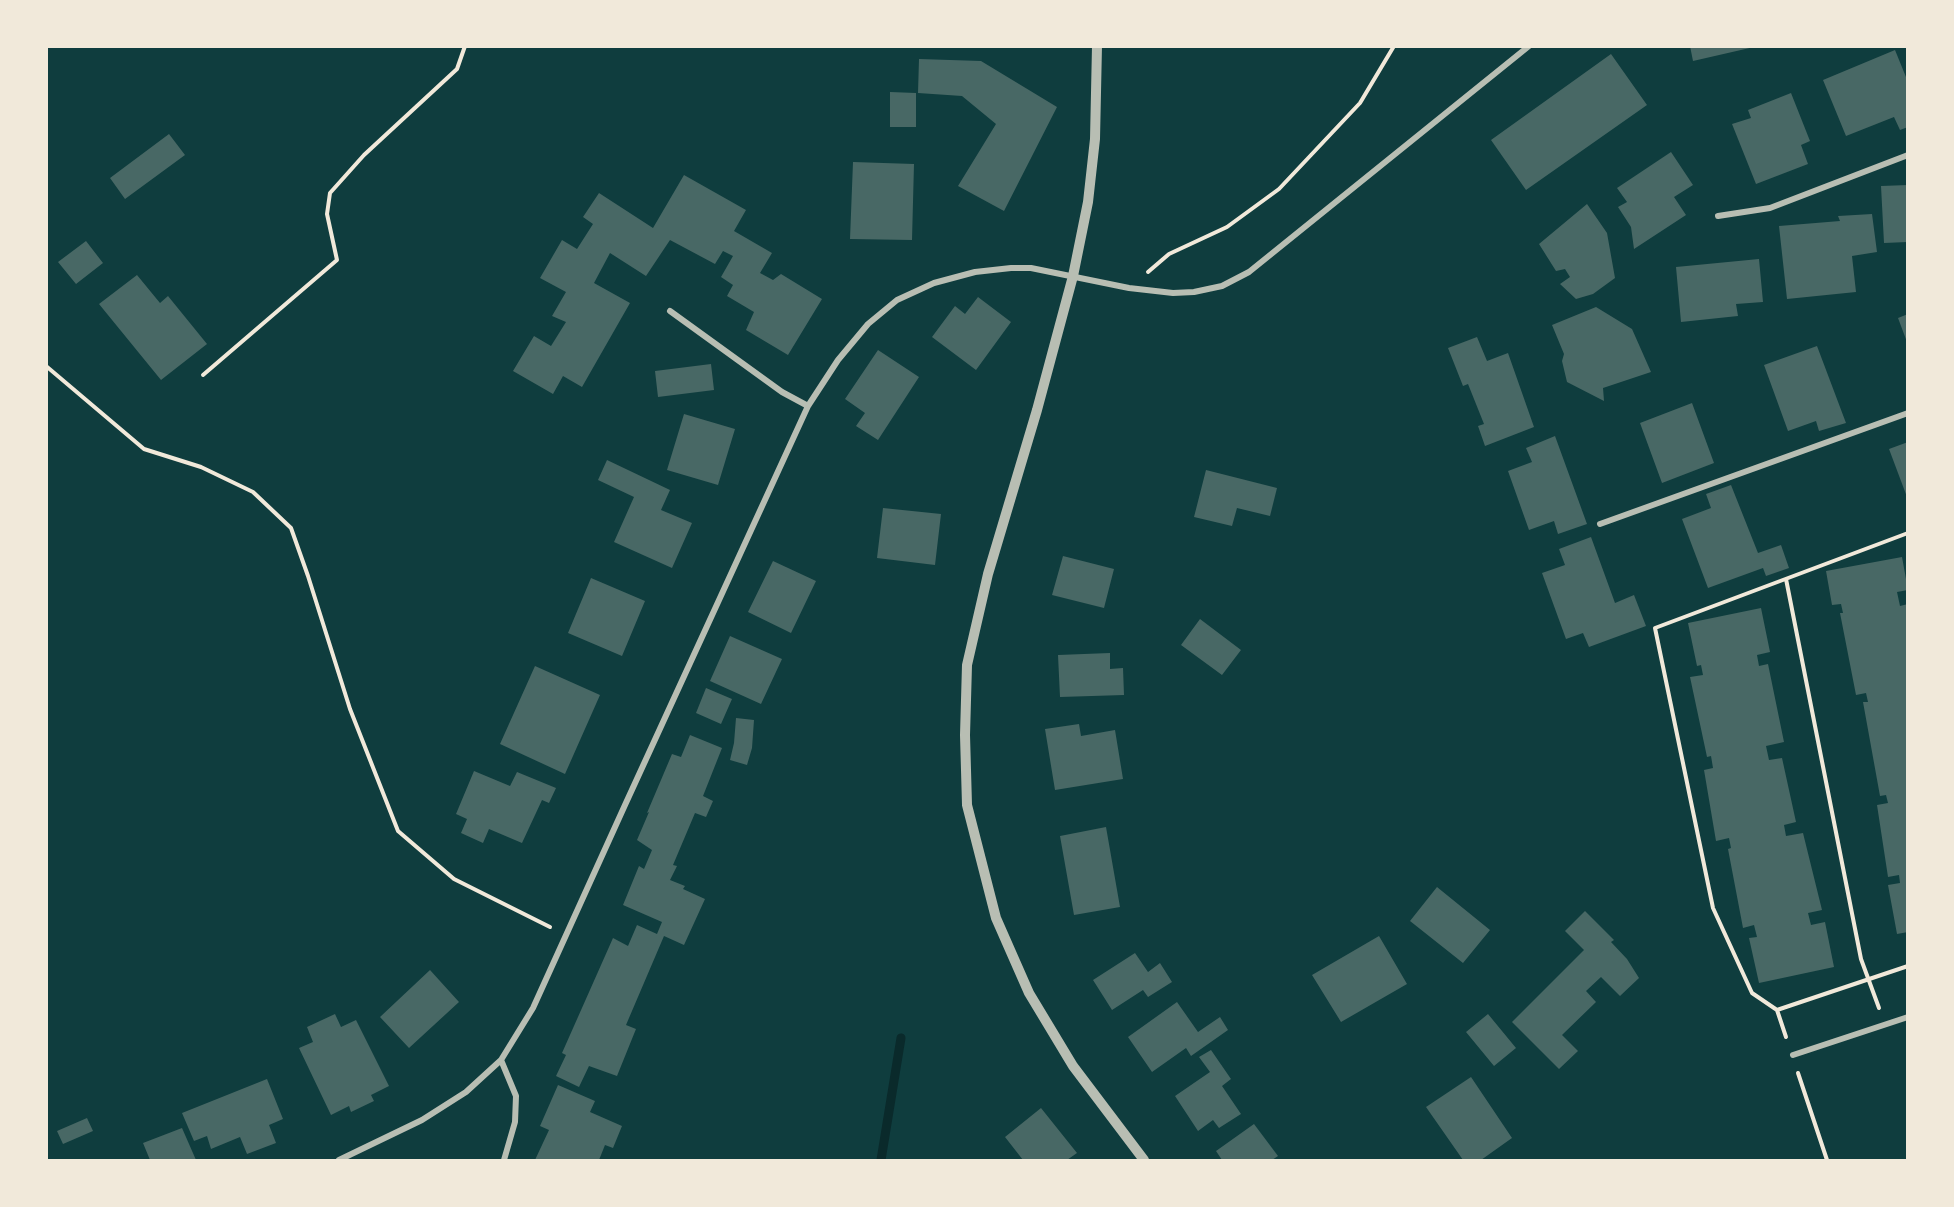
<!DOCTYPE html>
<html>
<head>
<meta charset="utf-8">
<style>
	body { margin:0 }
	#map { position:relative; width:1954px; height:1207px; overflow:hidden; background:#0f3d3e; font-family:"Nunito Sans",sans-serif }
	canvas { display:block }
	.frame { position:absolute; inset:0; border:48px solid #f1e9da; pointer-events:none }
</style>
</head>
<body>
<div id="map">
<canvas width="1954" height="1207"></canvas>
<div class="frame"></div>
</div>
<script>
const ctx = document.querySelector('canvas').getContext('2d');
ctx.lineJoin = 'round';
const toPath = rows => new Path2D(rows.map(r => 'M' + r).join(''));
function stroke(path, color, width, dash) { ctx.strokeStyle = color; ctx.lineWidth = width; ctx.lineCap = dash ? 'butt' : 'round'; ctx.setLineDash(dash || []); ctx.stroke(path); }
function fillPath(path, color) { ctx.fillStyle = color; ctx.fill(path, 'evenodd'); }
const stream = toPath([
	[881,1160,901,1038]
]);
const building = toPath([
	[1690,46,1754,46,1754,47,1693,61],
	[1895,50,1908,82,1908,127,1900,130,1894,117,1846,136,1823,80],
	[1611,54,1647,105,1526,190,1491,140],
	[919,59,981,61,1057,107,1004,211,958,186,996,124,962,96,918,93],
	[890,92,916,93,916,127,890,127],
	[1791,93,1810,141,1801,145,1808,164,1756,184,1732,124,1751,118,1748,110],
	[169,134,185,155,125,199,110,178],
	[1671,152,1693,185,1674,197,1686,215,1634,249,1631,227,1618,207,1627,202,1617,188],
	[853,162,914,164,912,240,850,239],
	[684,175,746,210,734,231,772,253,760,273,773,280,781,274,822,299,788,355,746,330,754,312,727,296,733,285,721,277,733,256,723,251,715,264,670,240,646,276,610,253,594,283,630,303,582,387,563,376,553,394,513,371,534,336,551,346,566,322,552,316,566,292,540,278,562,240,577,249,593,224,583,217,599,193,653,228],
	[1908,185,1908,242,1884,243,1881,186],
	[1587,204,1607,233,1615,278,1593,294,1576,299,1560,284,1570,277,1565,269,1556,271,1539,244],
	[1872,214,1877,252,1852,256,1856,292,1787,299,1779,226,1840,221,1838,216],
	[86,241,103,263,76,284,58,262],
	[1759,259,1763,302,1736,304,1738,316,1681,322,1676,267],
	[137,275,160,303,168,296,207,344,161,380,99,304],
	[978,297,1011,322,976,370,932,337,955,306,965,314],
	[1596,307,1632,329,1651,372,1603,388,1604,401,1567,382,1562,361,1564,354,1552,325],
	[1908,314,1908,342,1907,342,1898,318],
	[1477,337,1487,361,1508,353,1534,427,1485,446,1478,426,1484,424,1468,384,1463,386,1448,348],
	[1817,346,1846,423,1819,431,1816,421,1788,431,1764,365],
	[878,350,919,377,878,440,856,426,865,413,845,399],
	[711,364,714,390,658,397,655,371],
	[1692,403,1714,463,1662,483,1640,423],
	[684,414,735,429,718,485,667,470],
	[1555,436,1587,524,1558,534,1554,521,1529,530,1508,471,1532,462,1526,448],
	[1908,442,1908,497,1907,497,1889,449],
	[607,460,670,490,661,510,692,523,672,568,614,542,634,497,598,480],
	[1206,470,1277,488,1270,516,1237,508,1232,526,1194,517],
	[1731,485,1758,553,1781,545,1789,568,1766,576,1763,568,1708,588,1682,519,1711,508,1706,494],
	[883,508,941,514,935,565,877,558],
	[1591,537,1615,603,1634,595,1646,626,1589,647,1583,633,1566,639,1542,573,1565,565,1559,549],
	[1063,556,1114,569,1104,608,1052,595],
	[1902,557,1908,590,1897,592,1900,606,1908,604,1908,932,1897,934,1888,885,1900,883,1899,875,1888,877,1877,805,1888,803,1886,795,1880,796,1863,702,1868,702,1866,693,1856,695,1840,613,1843,613,1841,604,1832,605,1826,571],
	[773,561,816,581,791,633,748,612],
	[591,578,645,601,622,656,568,633],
	[1761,608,1770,652,1757,655,1759,666,1768,664,1784,742,1766,746,1769,760,1782,758,1796,822,1784,825,1786,836,1803,833,1822,910,1808,913,1811,925,1825,922,1834,967,1759,983,1749,938,1757,937,1754,925,1743,928,1728,849,1731,848,1729,838,1716,841,1704,770,1713,768,1711,756,1707,757,1690,677,1703,675,1701,665,1697,666,1688,623],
	[1200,619,1241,650,1222,675,1181,645],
	[730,636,782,659,761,704,710,681],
	[1110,653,1110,669,1123,668,1124,695,1060,697,1058,655],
	[535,666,600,695,565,774,500,744],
	[706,688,732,699,721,724,696,713],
	[736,718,754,720,752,748,747,765,730,760,734,743],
	[1079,724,1081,736,1115,730,1123,779,1055,790,1045,729],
	[690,735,722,748,703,796,713,801,706,817,695,813,673,865,677,866,670,880,685,886,683,889,705,899,684,945,664,936,626,1025,636,1029,617,1076,589,1066,579,1087,556,1076,566,1055,562,1053,613,938,628,946,637,925,657,934,662,922,623,905,639,866,644,869,652,850,637,840,649,812,647,813,672,754,681,757],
	[474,771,510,786,517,772,556,788,549,803,542,800,522,843,489,829,483,843,461,833,467,819,456,814],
	[1106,827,1120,907,1074,915,1060,836],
	[1437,887,1490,930,1463,963,1410,921],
	[1585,911,1614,940,1611,942,1627,959,1639,978,1620,996,1601,977,1586,991,1596,1002,1562,1035,1578,1051,1559,1069,1512,1022,1584,950,1565,931],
	[1379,936,1407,984,1341,1022,1312,975],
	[1135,953,1148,972,1160,963,1172,982,1148,997,1143,990,1112,1010,1093,980],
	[430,970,459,1002,409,1048,380,1017],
	[1177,1002,1198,1032,1220,1017,1228,1030,1191,1056,1186,1048,1152,1072,1128,1037],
	[335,1014,341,1027,356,1020,389,1086,371,1095,374,1101,351,1112,349,1106,331,1115,299,1048,313,1042,307,1027],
	[1488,1014,1516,1048,1494,1066,1466,1032],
	[1211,1050,1231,1079,1222,1086,1241,1114,1219,1128,1213,1120,1198,1131,1175,1096,1210,1072,1199,1057],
	[1471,1077,1512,1138,1481,1160,1463,1160,1426,1107],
	[267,1079,283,1119,269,1125,276,1143,247,1154,240,1137,211,1149,207,1136,194,1141,182,1113],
	[558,1085,595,1101,590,1112,622,1126,613,1148,605,1145,599,1160,535,1160,549,1130,540,1126],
	[1041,1108,1077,1153,1067,1160,1023,1160,1005,1137],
	[87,1118,93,1131,63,1144,57,1131],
	[1254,1124,1278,1156,1272,1160,1222,1160,1216,1151],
	[182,1128,196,1160,150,1160,143,1143]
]);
const path = toPath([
	[1148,272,1169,254,1227,227,1279,189,1360,103,1394,46],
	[46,366,144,449,201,467,253,492,291,528,308,576,350,709,398,831,454,879,550,927],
	[203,375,337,260,327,214,330,193,364,155,457,69,465,46],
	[1786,579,1861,959,1879,1008],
	[1777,1010,1908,966],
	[1786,1037,1777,1010,1752,993,1713,908,1655,628,1908,533],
	[1798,1073,1827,1160]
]);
const minor = toPath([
	[1718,216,1770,208,1908,155],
	[670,311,782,392,808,406],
	[1600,524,1908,413],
	[1793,1055,1908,1017],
	[501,1060,516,1096,515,1122,504,1160],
	[339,1160,422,1120,466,1092,501,1060,533,1008,625,805,808,406,838,360,868,324,897,300,934,283,975,272,1011,268,1031,268,1129,288,1173,293,1194,292,1222,286,1249,272,1529,46]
]);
const tertiary = toPath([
	[1097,46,1095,139,1088,202,1073,276,1037,410,988,574,967,665,965,735,967,805,996,918,1029,993,1073,1066,1144,1160]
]);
stroke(stream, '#0a2a2b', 9);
fillPath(building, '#486865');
stroke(path, '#f1e9da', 4);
stroke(minor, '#b8beb3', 6);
stroke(tertiary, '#b8beb3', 10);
</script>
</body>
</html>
